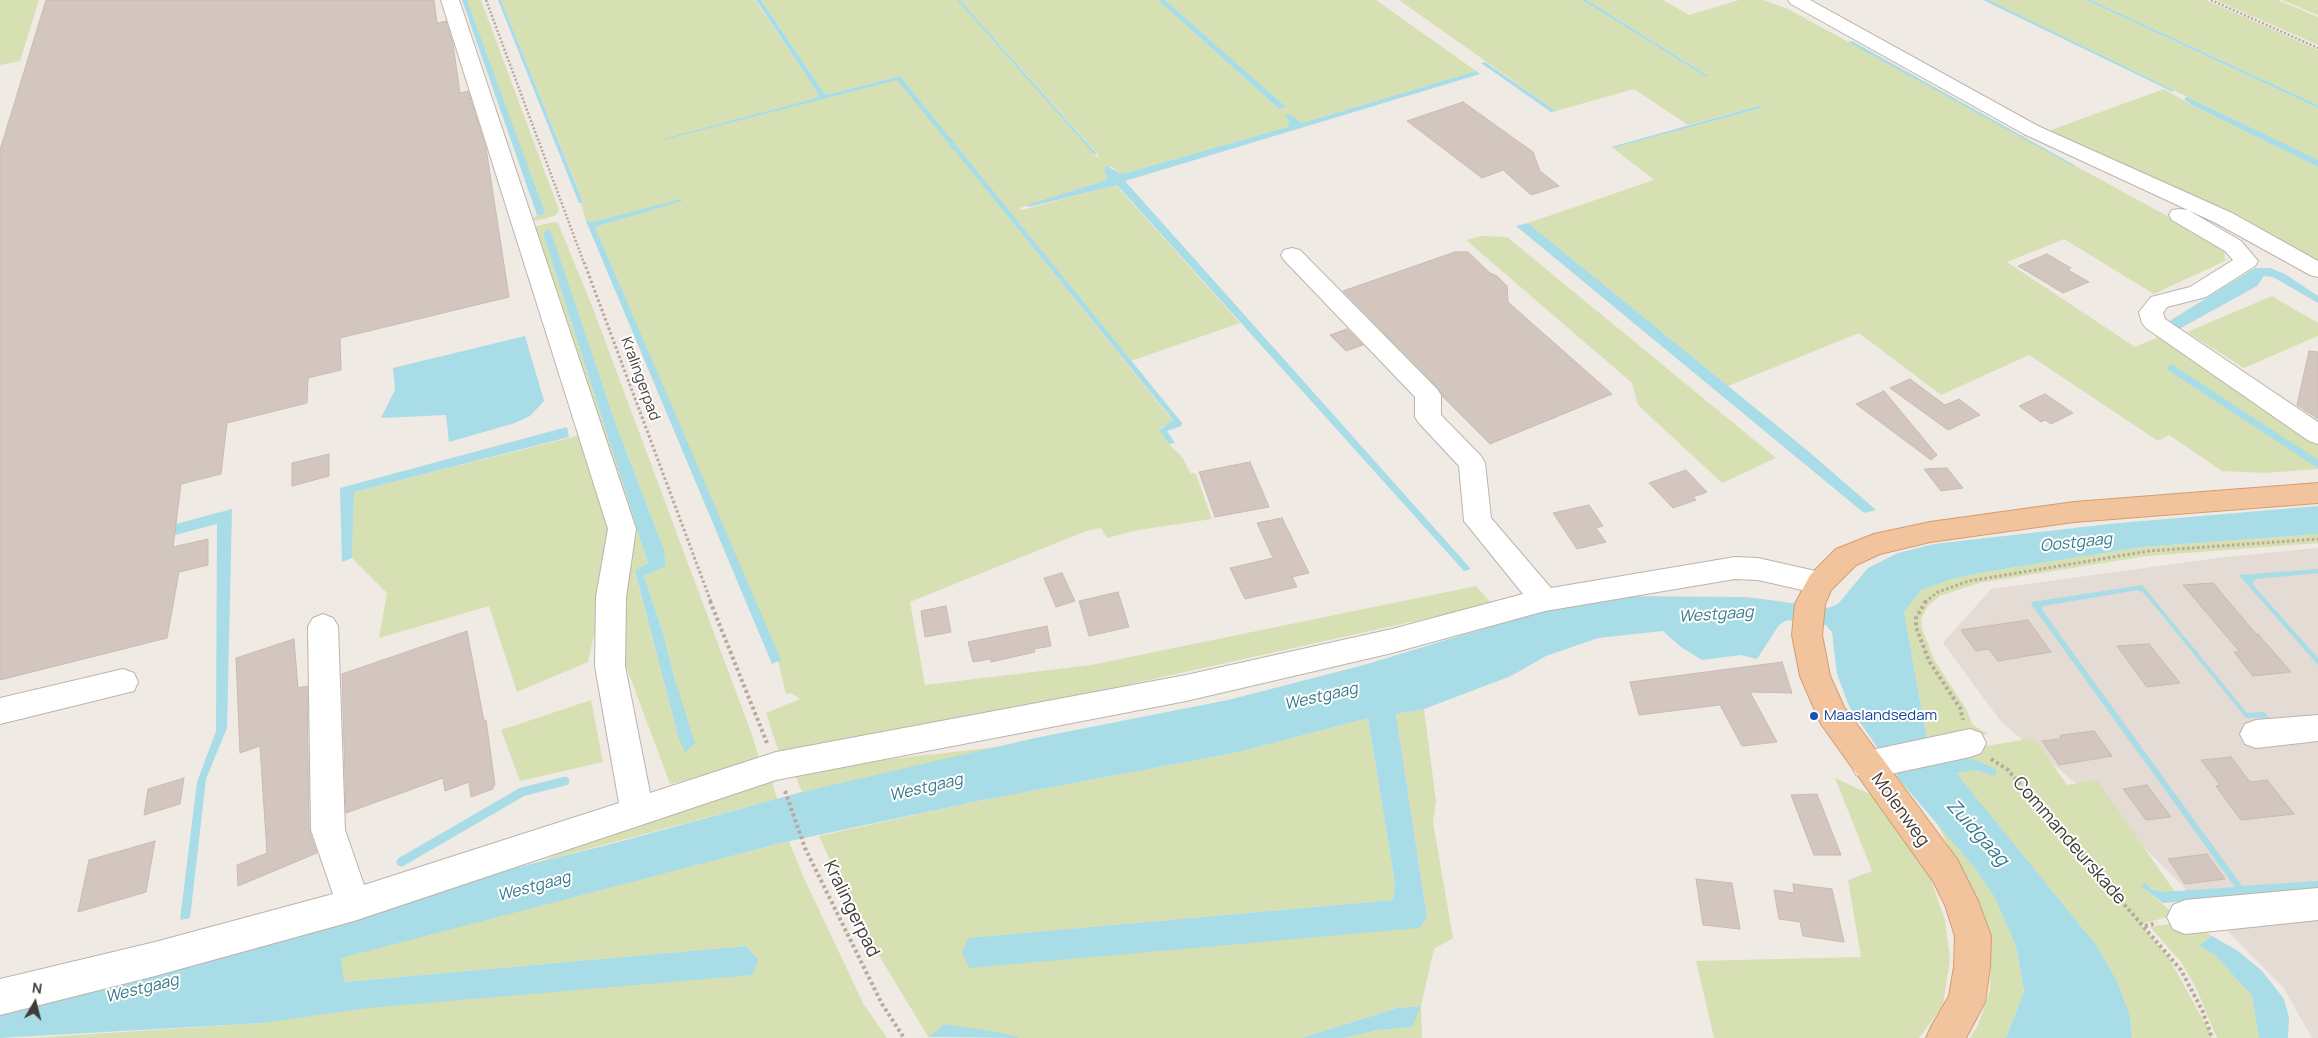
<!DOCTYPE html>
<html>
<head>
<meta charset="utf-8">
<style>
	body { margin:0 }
	#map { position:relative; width:2318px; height:1038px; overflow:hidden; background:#f0eae5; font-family:Manrope,sans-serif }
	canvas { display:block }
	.north { position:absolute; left:10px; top:978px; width:50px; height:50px; -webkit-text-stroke:4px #fff; paint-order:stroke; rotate:8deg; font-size:14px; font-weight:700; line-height:20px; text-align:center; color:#423a36 }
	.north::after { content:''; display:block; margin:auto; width:18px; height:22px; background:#423a36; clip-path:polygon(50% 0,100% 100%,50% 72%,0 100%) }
</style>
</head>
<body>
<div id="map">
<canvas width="2318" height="1038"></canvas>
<div class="north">N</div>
</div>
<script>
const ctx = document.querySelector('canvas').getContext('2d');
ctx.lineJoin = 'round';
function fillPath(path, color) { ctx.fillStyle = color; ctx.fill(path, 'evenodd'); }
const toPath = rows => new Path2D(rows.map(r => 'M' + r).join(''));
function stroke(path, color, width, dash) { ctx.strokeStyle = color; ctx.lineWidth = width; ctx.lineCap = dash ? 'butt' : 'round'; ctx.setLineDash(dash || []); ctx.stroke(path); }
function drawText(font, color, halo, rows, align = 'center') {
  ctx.font = font + ' Manrope,sans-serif'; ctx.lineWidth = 4; ctx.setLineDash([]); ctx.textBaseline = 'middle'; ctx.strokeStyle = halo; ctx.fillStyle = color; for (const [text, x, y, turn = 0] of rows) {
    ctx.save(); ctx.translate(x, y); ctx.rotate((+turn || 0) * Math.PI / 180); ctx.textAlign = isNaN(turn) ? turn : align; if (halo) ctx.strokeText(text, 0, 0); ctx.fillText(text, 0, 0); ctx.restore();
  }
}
const residential = toPath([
	[2318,548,2318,1038,2312,1038,2283,987,2098,801,2002,723,1943,643,1991,589,2225,557]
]);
const green = toPath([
	[0,0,39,0,20,61,0,65],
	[467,0,481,0,559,210,556,215,545,219,530,221,537,215,544,213],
	[501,0,755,0,819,95,816,98,664,140,897,79,1173,421,1160,428,1169,444,1183,458,1190,473,1196,474,1212,519,1138,530,1107,538,1101,528,1086,531,910,602,925,685,1091,665,1476,586,1492,604,1113,688,779,753,766,713,800,699,791,693,786,694,778,661,780,660,595,227,682,200,592,222,586,221,581,203,583,201],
	[761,0,957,0,1099,159,1097,153,960,0,1158,0,1279,109,1285,107,1165,0,1376,0,1476,71,1302,123,1290,122,1287,127,1122,174,1110,166,1108,178,1100,182,1020,208,1022,210,1116,185,1240,323,1131,361,900,76,830,94,824,93],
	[1399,0,1582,0,1706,76,1708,75,1587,0,1663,0,1689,15,1739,0,1763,0,1788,9,2224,247,2225,261,2154,294,2064,239,2007,262,2135,347,2165,334,2318,435,2318,469,2265,473,2222,471,2169,435,2158,441,2029,355,1941,395,1859,333,1728,386,1528,223,1654,180,1613,148,1760,108,1758,106,1688,125,1634,89,1556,111],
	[1989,0,2086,0,2318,108,2318,161],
	[2091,0,2206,0,2318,50,2318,105],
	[2216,0,2278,0,2318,17,2318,45],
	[2282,0,2318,0,2318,15],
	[2164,89,2194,106,2318,167,2318,262,2048,131],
	[553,222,558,223,592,306,751,732,760,761,670,784,623,658,629,524,533,227],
	[550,230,616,425,664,550,666,566,644,576,663,633,675,680,678,736,635,572,648,563,543,233],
	[1483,236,1507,237,1776,458,1722,483,1638,405,1632,383,1466,240],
	[2272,296,2318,323,2318,336,2244,368,2187,332],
	[584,434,615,539,588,662,517,692,489,606,379,638,387,593,352,558,354,492],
	[2318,534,2318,543,2147,556,1979,583,1940,596,1928,606,1921,619,1922,629,1935,661,1966,709,1973,725,1988,734,1968,738,1927,738,1904,612,1921,590,1952,579,1985,572,2142,547],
	[591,700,603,762,520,781,501,730],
	[1424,709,1436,801,1433,822,1453,938,1434,949,1421,1006,1422,1038,1344,1038,1378,1030,1411,1027,1420,1006,1397,1008,1302,1038,1021,1038,944,1024,929,1038,855,916,819,836,983,800,1239,752,1368,718,1395,884,1393,900,969,938,1419,928,1427,917,1396,714],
	[2034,738,2067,785,2097,780,2175,892,2163,892,2142,886,2175,915,2141,924,2170,960,2213,1038,2132,1038,2130,1016,2117,981,2097,946,1955,773,1975,770,1995,776,1947,757,1980,747],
	[1007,746,802,792,793,770],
	[770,774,777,799,539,862,651,813],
	[1835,778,1883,800,1925,863,1945,920,1950,959,1943,1005,1919,1038,1714,1038,1696,961,1861,957,1848,880,1872,871],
	[1936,821,1975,868,1995,898,2016,946,2024,993,2006,1038,1970,1038,1978,1025,1990,990,1991,963,1975,900],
	[789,841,803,876,863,1003,887,1038,29,1038,262,1023,746,946,343,982,341,957],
	[2187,921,2212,936,2199,945,2216,956,2252,996,2259,1038,2217,1038,2196,988,2181,962,2150,927]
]);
const water = toPath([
	[462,0,467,0,545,213,541,215,537,215],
	[498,0,501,0,583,202,581,203,579,203],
	[756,0,761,0,824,93,830,94,900,76,1182,423,1181,426,1167,431,1175,443,1169,444,1159,430,1173,420,897,80,664,140,663,139,816,98,819,95],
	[957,0,960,0,1097,154,1094,154],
	[1158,0,1165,0,1286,107,1279,109],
	[1582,0,1587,0,1709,76,1705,76],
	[1983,0,1989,0,2173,90,2173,92],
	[2086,0,2091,0,2318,105,2318,108],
	[1852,41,2076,166,2073,166,1848,42],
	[1485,62,1556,111,1551,112,1481,63],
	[1476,71,1480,74,1125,181,1471,569,1464,571,1117,185,1029,207,1027,205,1100,182,1108,178,1104,170,1106,166,1122,174,1287,127,1290,122,1285,116,1289,114,1302,123],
	[2187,97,2318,160,2318,167,2194,106,2184,99],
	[1758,106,1761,108,1613,148,1611,147],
	[681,199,682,201,595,227,781,660,772,664,586,221,592,222],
	[1528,223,1808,451,1876,510,1864,513,1516,226],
	[550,229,616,425,664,550,666,566,644,576,663,633,675,680,695,743,685,752,678,736,635,571,648,563,543,233],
	[2255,268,2270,268,2285,274,2318,296,2318,303,2273,277,2264,276,2257,286,2179,329,2168,322],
	[525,336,544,401,530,416,515,423,449,442,446,415,381,418,395,390,393,368],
	[567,427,569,437,354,492,352,558,342,562,340,488],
	[2318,506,2318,534,2142,547,1985,572,1952,579,1921,590,1904,612,1927,739,1947,757,1976,760,1997,770,1995,776,1975,770,1956,773,2097,946,2117,981,2130,1016,2132,1038,2006,1038,2024,992,2016,946,1995,898,1975,868,1897,777,1895,765,1877,747,1849,706,1837,674,1832,632,1826,625,1787,620,1779,625,1757,659,1741,655,1702,660,1681,647,1663,631,1598,638,1546,656,1511,676,1424,709,1396,714,1427,917,1419,928,969,968,962,953,968,938,1393,900,1395,884,1368,718,1239,752,983,800,781,843,341,958,344,982,746,946,758,960,752,975,368,1008,262,1023,0,1038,0,1006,451,884,615,843,802,792,1035,738,1228,700,1364,665,1509,621,1606,596,1747,597,1828,608,1838,604,1868,568,1898,553,1934,544,2119,523],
	[232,509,227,728,206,779,190,918,180,920,197,782,216,731,217,524,0,581,0,571],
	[2318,569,2318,573,2257,579,2253,581,2254,586,2318,658,2318,665,2239,575],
	[2142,585,2247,713,2264,712,2269,718,2246,718,2145,594,2138,590,2043,606,2042,610,2242,886,2318,881,2318,890,2163,903,2141,886,2145,883,2151,889,2163,892,2235,887,2031,604,2032,602],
	[2212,936,2238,951,2262,971,2284,999,2289,1018,2288,1038,2259,1038,2252,996,2216,956,2199,945],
	[1421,1006,1412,1027,1378,1030,1344,1038,1302,1038,1397,1008],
	[944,1024,1002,1033,1021,1038,929,1037]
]);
const streamFar1 = toPath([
	[2171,368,2318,464]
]);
const stream = toPath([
	[401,862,522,792,565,781]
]);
const building = toPath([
	[46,0,434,0,437,23,446,21,453,44,460,93,468,91,486,148,509,297,340,338,341,370,308,378,307,403,227,423,221,474,181,484,173,547,208,539,208,565,179,572,167,638,0,680,0,150,46,0],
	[1463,102,1533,152,1540,171,1559,186,1531,195,1503,170,1482,178,1407,121,1463,102],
	[1455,252,1468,252,1490,273,1497,276,1507,286,1508,302,1612,394,1490,444,1443,397,1438,388,1343,291,1455,252],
	[2047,254,2071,268,2068,270,2089,282,2063,293,2018,266,2047,254],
	[1347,329,1363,345,1346,351,1330,335,1347,329],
	[2309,351,2318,352,2318,419,2297,405,2309,351],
	[1910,379,1945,405,1959,399,1980,415,1948,430,1890,388,1910,379],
	[1884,391,1937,455,1931,460,1856,404,1884,391],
	[2045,394,2073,413,2051,424,2045,420,2041,422,2019,406,2045,394],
	[329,454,329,476,292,486,292,463,329,454],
	[1250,462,1269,507,1215,517,1199,472,1250,462],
	[1947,468,1963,488,1941,491,1924,469,1947,468],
	[1686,470,1707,492,1693,497,1696,500,1673,508,1649,483,1686,470],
	[1589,505,1603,526,1596,528,1606,542,1577,549,1553,513,1589,505],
	[1282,518,1309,573,1292,577,1297,587,1245,599,1230,568,1273,558,1257,523,1282,518],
	[1062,573,1075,601,1056,607,1044,578,1062,573],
	[2213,583,2256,634,2258,634,2291,672,2253,676,2234,652,2240,652,2183,585,2213,583],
	[1118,592,1129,627,1089,636,1079,601,1118,592],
	[946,606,951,632,925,637,921,611,946,606],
	[2028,620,2051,652,1998,661,1989,649,1976,651,1961,630,2028,620],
	[1047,626,1051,646,1034,649,1035,652,991,662,990,659,973,662,968,642,1047,626],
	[467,631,484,721,486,720,495,785,493,786,493,789,471,797,469,782,445,791,443,778,346,813,342,674,467,631],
	[294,639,298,688,307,686,309,830,317,853,238,886,237,865,267,853,260,746,240,753,236,658,294,639],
	[2149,644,2180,683,2147,687,2117,646,2149,644],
	[1782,662,1792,693,1750,692,1777,742,1742,746,1720,705,1639,715,1630,682,1782,662],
	[2094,731,2112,756,2059,765,2042,741,2060,739,2061,735,2094,731],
	[2231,757,2250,782,2267,780,2294,814,2241,820,2216,786,2220,785,2201,760,2231,757],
	[184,778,180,804,144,815,148,789,184,778],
	[2147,785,2171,817,2146,820,2123,789,2147,785],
	[1817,794,1841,855,1814,855,1791,795,1817,794],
	[155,841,146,892,78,912,89,860,155,841],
	[2207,854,2225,879,2185,884,2168,859,2207,854],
	[1696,879,1732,883,1740,929,1703,925,1696,879],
	[1793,884,1832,889,1844,942,1803,936,1800,922,1779,919,1774,890,1794,893,1793,884]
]);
const pathFar2 = toPath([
	[486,0,584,263],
	[2211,0,2318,48]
]);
const pathFar1 = toPath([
	[584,262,711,602],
	[1925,602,1938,592,1969,581,2149,551,2318,539]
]);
const path = toPath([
	[710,601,767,743],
	[1926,601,1916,618,1916,627,1929,661,1960,708,1963,720],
	[1991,759,2008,770,2181,970,2203,1012,2212,1038],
	[785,791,805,848,882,1004,904,1038],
	[2145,926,2157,923]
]);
const minor = toPath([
	[441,0,459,0,636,529,626,597,625,666,650,793,776,752,1186,675,1392,629,1523,594,1464,521,1459,466,1419,423,1415,417,1415,397,1284,260,1281,255,1284,250,1292,248,1300,250,1437,389,1441,395,1441,415,1481,456,1485,463,1491,518,1551,588,1735,557,1758,558,1820,572,1830,575,1834,583,1830,591,1820,594,1758,580,1735,579,1545,611,1392,653,1186,701,776,780,354,921,155,976,0,1015,0,979,155,942,333,894,311,830,308,626,313,618,323,614,333,618,338,626,345,830,364,885,619,803,595,666,596,597,608,529,441,0],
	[1788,0,1810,0,2038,126,2232,213,2318,261,2318,277,2310,275,2216,223,2024,134,1791,4,1788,0],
	[2180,209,2188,210,2241,241,2258,261,2255,266,2206,297,2167,307,2163,313,2165,319,2318,422,2318,444,2309,441,2146,328,2142,323,2139,312,2151,297,2190,287,2233,260,2225,251,2172,220,2169,215,2172,210,2180,209],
	[123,669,134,673,138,682,134,691,0,724,0,698,123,669],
	[2318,715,2318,741,2256,748,2245,744,2240,734,2245,724,2256,720,2318,715],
	[1970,729,1981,733,1986,743,1981,753,1970,757,1867,779,1856,775,1851,765,1856,755,1867,751,1970,729],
	[2318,888,2318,920,2185,934,2173,929,2167,917,2173,905,2185,900,2318,888]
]);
const major = toPath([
	[2318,483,2318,503,2074,522,1930,542,1880,554,1856,565,1831,590,1825,604,1822,635,1830,676,1844,707,1957,859,1978,901,1991,936,1990,967,1985,1002,1966,1038,1926,1038,1932,1025,1949,996,1954,967,1955,936,1945,905,1933,881,1821,724,1800,676,1792,635,1795,604,1810,575,1836,549,1874,534,1930,522,2074,502,2318,483]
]);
const markers = [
	[1814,716,5,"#1a4fb4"]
];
const streetNames = [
	["Kralingerpad",640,379,70]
];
const transitNames = [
	["Maaslandsedam",1824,716]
];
const waterNames = [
	["Oostgaag",2076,543,-6],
	["Westgaag",1716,615,-4],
	["Westgaag",1321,697,-13],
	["Westgaag",926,788,-13],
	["Westgaag",534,887,-15],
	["Westgaag",142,989,-14]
];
const nearStreetnames = [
	["Molenweg",1900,810,54],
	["Commandeurskade",2069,841,49],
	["Kralingerpad",851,909,64]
];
const nearWaternames = [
	["Zuidgaag",1977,833,48]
];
fillPath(residential, '#e3dbd4');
fillPath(green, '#d7e0b3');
fillPath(water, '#a8dce6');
stroke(streamFar1, '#a8dce6', 7);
stroke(stream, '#a8dce6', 9);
fillPath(building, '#d3c6bf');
stroke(building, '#cabab0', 1);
stroke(minor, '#bdb3ac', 2);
stroke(major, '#d49d70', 2);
stroke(pathFar2, '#baa89c', 2.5, [2, 2]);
stroke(pathFar1, '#baa89c', 3, [2.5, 2.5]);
stroke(path, '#baa89c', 4, [3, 3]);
fillPath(minor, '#fff');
fillPath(major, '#f1c49d');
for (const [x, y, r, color] of markers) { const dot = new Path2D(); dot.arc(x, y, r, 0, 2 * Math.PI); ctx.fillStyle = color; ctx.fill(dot); stroke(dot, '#fff', 2); }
drawText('15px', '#423a36', '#fff', streetNames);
drawText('15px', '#164399', '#fff', transitNames, 'left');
drawText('italic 16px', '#367b8b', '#fff', waterNames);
drawText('18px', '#423a36', '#fff', nearStreetnames);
drawText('italic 19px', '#367b8b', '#fff', nearWaternames);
</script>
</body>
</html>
